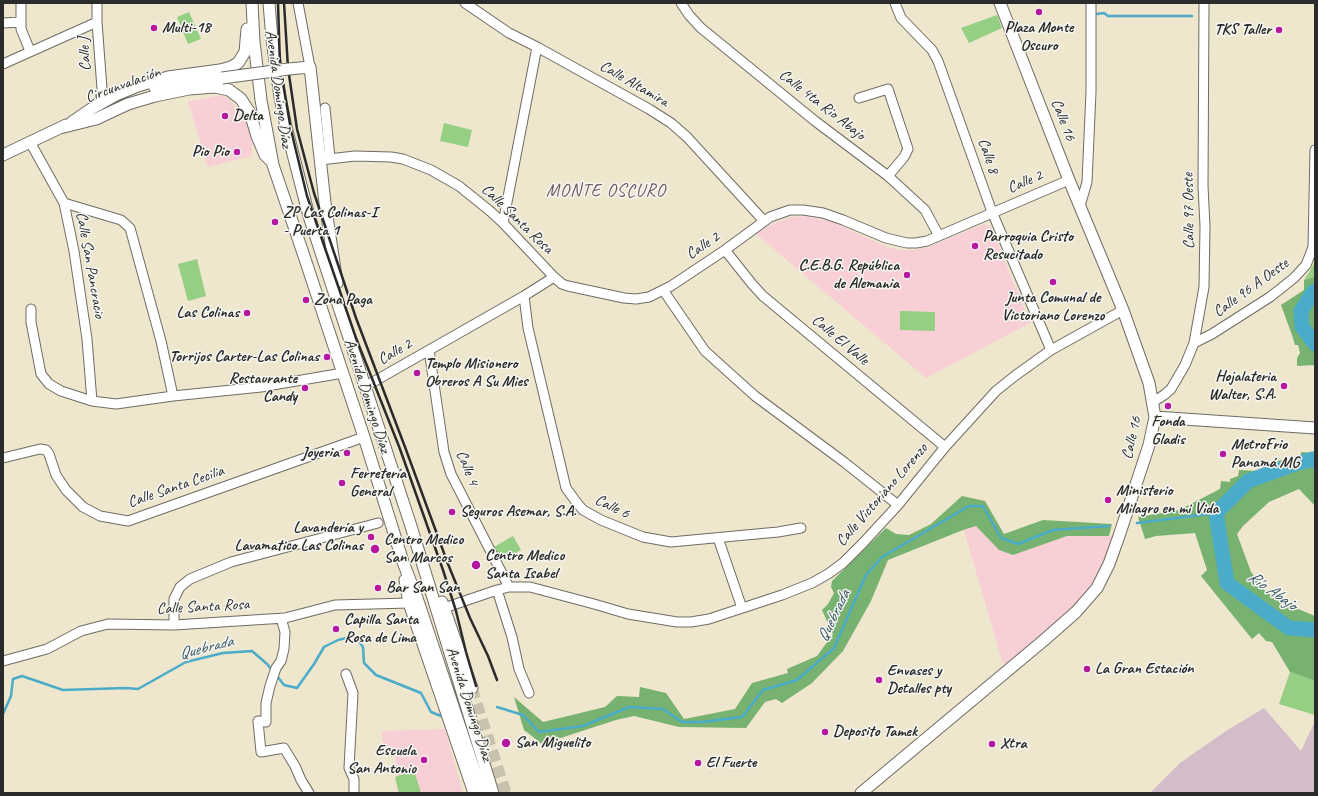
<!DOCTYPE html>
<html>
<head>
<meta charset="utf-8">
<style>
	body { margin:0 }
	#map { position:relative; width:1318px; height:796px; overflow:hidden; background:#eee6cd; font-family:Caveat,sans-serif }
	canvas { display:block }
	.frame { position:absolute; inset:0; border:4px solid #2b2b2b; pointer-events:none }
</style>
</head>
<body>
<div id="map">
<canvas width="1318" height="796"></canvas>
<div class="frame"></div>
</div>
<script>
const ctx = document.querySelector('canvas').getContext('2d');
ctx.lineJoin = 'round';
function fillPath(path, color) { ctx.fillStyle = color; ctx.fill(path, 'evenodd'); }
const toPath = rows => new Path2D(rows.map(r => 'M' + r).join(''));
function stroke(path, color, width, dash) { ctx.strokeStyle = color; ctx.lineWidth = width; ctx.lineCap = dash ? 'butt' : 'round'; ctx.setLineDash(dash || []); ctx.stroke(path); }
function drawText(font, color, halo, rows, align = 'center') {
  ctx.font = font + ' Caveat,sans-serif'; ctx.lineWidth = 3; ctx.setLineDash([]); ctx.textBaseline = 'middle'; ctx.strokeStyle = halo; ctx.fillStyle = color; for (const [text, x, y, turn = 0] of rows) {
    ctx.save(); ctx.translate(x, y); ctx.rotate((+turn || 0) * Math.PI / 180); ctx.textAlign = isNaN(turn) ? turn : align; if (halo) ctx.strokeText(text, 0, 0); ctx.fillText(text, 0, 0); ctx.restore();
  }
}
const built = toPath([
	[221,95,229,99,247,123,252,139,252,156,208,167,188,102],
	[804,216,832,222,881,244,890,248,902,250,914,250,929,247,984,224,991,227,1030,323,926,378,756,234,774,223,792,217],
	[976,526,999,550,1013,555,1067,536,1114,536,1103,566,1085,596,1072,609,1006,667,1001,658,964,530],
	[445,729,463,793,397,793,395,752,383,752,382,731]
]);
const industrial = toPath([
	[1264,708,1301,751,1315,721,1315,793,1150,793,1180,763,1226,731]
]);
const green = toPath([
	[189,12,201,39,188,44,177,17],
	[997,15,1002,28,969,43,961,28],
	[444,123,472,130,468,147,440,141],
	[197,259,206,296,188,301,178,264],
	[1315,261,1315,277,1304,280,1311,269],
	[900,311,935,312,935,331,900,330],
	[513,536,521,550,502,560,494,547],
	[1290,672,1315,681,1315,715,1279,704],
	[414,770,421,793,399,793,395,777]
]);
const forest = toPath([
	[1315,277,1315,365,1297,366,1297,358,1300,353,1298,345,1295,345,1292,335,1281,305,1304,290,1304,280],
	[1301,452,1315,453,1315,506,1299,489,1269,502,1243,526,1237,534,1251,572,1266,592,1291,606,1315,616,1315,681,1290,672,1272,642,1266,641,1259,633,1252,639,1201,576,1207,570,1195,533,1156,536,1145,539,1138,517,1179,510,1220,489,1221,481,1230,482,1230,479,1238,476,1239,470,1258,471,1278,461,1301,455],
	[962,496,985,501,1004,534,1043,520,1112,524,1109,536,1067,536,1013,555,999,550,976,526,963,530,888,560,871,601,843,651,812,683,782,703,776,699,765,702,746,728,679,727,634,716,616,720,542,744,524,730,514,697,543,722,605,707,617,696,639,697,640,687,666,693,684,719,735,709,752,683,788,673,787,669,817,656,833,634,822,610,828,604,834,593,831,587,832,581,886,528,896,534,909,535,931,524]
]);
const stream = toPath([
	[1097,14,1104,13,1108,16,1192,16],
	[1137,523,1216,513],
	[277,676,284,685,297,688,314,664,324,647,338,640,355,636,363,647,364,663,376,675,421,693,431,712,441,716],
	[497,707,523,715,539,732,583,726,629,707,663,709,682,722,702,722,742,717,763,690,797,680,834,648,866,575,882,557,969,506,983,506,1001,538,1018,544,1053,530,1109,526],
	[3,714,11,696,13,679,22,676,63,690,126,688,138,689,186,662,223,653,252,651,267,664,272,670]
]);
const river = toPath([
	[1315,291,1313,292,1301,311,1302,327,1315,344],
	[1315,461,1313,459,1295,464,1248,481,1216,513,1227,583,1289,628,1315,630]
]);
const majorTunnel = toPath([
	[472,688,506,793]
]);
const minor = toPath([
	[21,3,21,29,30,51],
	[97,3,97,22,103,102],
	[298,3,310,67],
	[465,3,509,33,537,47,649,109,671,123,687,137,764,221],
	[681,3,689,15,701,28,815,121,888,176,925,210,939,236],
	[895,3,901,18,932,50,938,61,992,212,1051,350],
	[3,23,21,22],
	[3,64,97,22],
	[859,98,888,89,908,149,904,157,888,176],
	[325,108,330,158],
	[30,142,64,203,74,251,87,339,92,401],
	[320,160,355,156,391,157,403,159,431,170,459,186,490,211,503,223,554,277],
	[64,203,121,220,130,228,161,341,173,396],
	[1080,206,1087,182,1091,92,1091,3],
	[503,223,537,47],
	[725,250,752,284,763,296,945,447],
	[663,290,705,351,755,396,844,462,898,505],
	[524,296,528,328,566,488,577,503,583,510,601,520,643,537,671,542,778,532,801,528],
	[31,309,31,322,41,374,49,384,61,391,92,401,116,404,173,396,261,387,343,373],
	[1194,343,1212,334,1270,297,1294,278,1306,265,1313,247,1315,150],
	[429,350,444,452,451,474,509,587],
	[366,386,524,296,554,277,562,284,568,286,624,298,636,299,649,297,671,286,725,250,770,217,790,210,803,210,823,213,843,220,886,238,907,243,916,243,927,241,1069,180],
	[1153,402,1164,395,1171,389,1185,365,1194,343,1204,287,1205,226,1203,186,1204,3],
	[3,458,40,449,46,450,49,454,56,475,66,490,83,507,100,516,128,521,364,437],
	[718,538,742,608],
	[497,590,512,637,519,669,529,693],
	[444,608,497,590,509,587,530,587,594,604,628,614,677,622,691,622,709,619,782,595,812,583,828,574,843,563,863,543,898,505,945,447,996,391,1016,375,1051,350,1123,310],
	[281,618,285,632,284,649,281,661,276,668,270,686,266,703,266,722,258,721,261,752,284,748,295,766,301,780,309,793],
	[174,625,174,599,180,587,190,579,231,562,378,523],
	[3,661,47,649,81,631,108,624,174,625,285,618,335,605,409,603],
	[346,674,353,693,349,768,354,779,354,793]
]);
const major = toPath([
	[252,3,254,42,261,100,273,165,304,256,364,437,403,562,417,598,482,793],
	[269,3,272,39,280,97,286,127,309,216,410,523,493,793],
	[289,69,310,67,325,203,337,283],
	[155,88,170,84,222,78],
	[72,122,91,109,116,95,138,86,168,77,220,70,231,67,238,63,245,52,247,29],
	[60,128,96,119,128,104,155,96,189,89,215,87,229,90,241,99,250,113,257,136,265,155,270,160],
	[3,155,66,125],
	[1155,417,1315,428],
	[405,580,409,603,474,793],
	[442,602,472,688],
	[861,793,1043,641,1076,612,1097,588,1109,564,1119,536,1149,445,1155,417,1149,383,1123,310,1069,180,1000,3]
]);
const rail = toPath([
	[278,3,280,66,291,130,307,196,356,338,400,449,443,570,456,611,466,652,476,686],
	[284,3,288,68,297,129,314,193,356,318,405,447,448,564,470,618,488,656,497,680]
]);
const majorBridge = toPath([
	[222,78,289,69]
]);
const markers = [
	[1039,12,4,"#b5179e"],
	[154,28,4,"#b5179e"],
	[1279,30,4,"#b5179e"],
	[225,116,4,"#b5179e"],
	[237,152,4,"#b5179e"],
	[275,222,4,"#b5179e"],
	[975,246,4,"#b5179e"],
	[907,275,4,"#b5179e"],
	[1053,282,4,"#b5179e"],
	[306,300,4,"#b5179e"],
	[247,313,4,"#b5179e"],
	[327,357,4,"#b5179e"],
	[417,373,4,"#b5179e"],
	[1284,386,4,"#b5179e"],
	[305,388,4,"#b5179e"],
	[1168,406,4,"#b5179e"],
	[347,453,4,"#b5179e"],
	[1223,454,4,"#b5179e"],
	[342,483,4,"#b5179e"],
	[1108,500,4,"#b5179e"],
	[452,512,4,"#b5179e"],
	[371,537,4,"#b5179e"],
	[375,549,5,"#b5179e"],
	[476,565,5,"#b5179e"],
	[378,588,4,"#b5179e"],
	[336,629,4,"#b5179e"],
	[1087,669,4,"#b5179e"],
	[879,680,4,"#b5179e"],
	[825,732,4,"#b5179e"],
	[506,743,5,"#b5179e"],
	[992,744,4,"#b5179e"],
	[424,760,4,"#b5179e"],
	[698,763,4,"#b5179e"]
];
const poiNames = [
	["Multi-18",162,28],
	["Plaza Monte",1039,28,"center"],
	["Oscuro",1039,46,"center"],
	["TKS Taller",1271,30,"right"],
	["Delta",233,116],
	["Pio Pio",229,152,"right"],
	["ZP Las Colinas-I",283,213],
	["- Puerta 1",283,231],
	["Parroquia Cristo",983,237],
	["Resucitado",983,255],
	["C.E.B.G. República",899,266,"right"],
	["de Alemania",899,284,"right"],
	["Junta Comunal de",1053,298,"center"],
	["Victoriano Lorenzo",1053,316,"center"],
	["Zona Paga",314,300],
	["Las Colinas",239,313,"right"],
	["Torrijos Carter-Las Colinas",319,357,"right"],
	["Templo Misionero",425,364],
	["Obreros A Su Mies",425,382],
	["Hojalateria",1276,377,"right"],
	["Walter, S.A.",1276,395,"right"],
	["Restaurante",297,379,"right"],
	["Candy",297,397,"right"],
	["Fonda",1168,422,"center"],
	["Gladis",1168,440,"center"],
	["MetroFrio",1231,445],
	["Panamá MG",1231,463],
	["Joyeria",339,453,"right"],
	["Ferretería",350,474],
	["General",350,492],
	["Ministerio",1116,491],
	["Milagro en mi Vida",1116,509],
	["Seguros Asemar, S.A.",460,512],
	["Lavandería y",363,528,"right"],
	["Lavamatico Las Colinas",363,546,"right"],
	["Centro Medico",384,540],
	["San Marcos",384,558],
	["Centro Medico",485,556],
	["Santa Isabel",485,574],
	["Bar San San",386,588],
	["Capilla Santa",344,620],
	["Rosa de Lima",344,638],
	["La Gran Estación",1095,669],
	["Envases y",887,671],
	["Detalles pty",887,689],
	["Deposito Tamek",833,732],
	["San Miguelito",515,743],
	["Xtra",1000,744],
	["Escuela",416,751,"right"],
	["San Antonio",416,769,"right"],
	["El Fuerte",706,763]
];
const streetNames = [
	["Calle J",85,54,-94],
	["Calle Altamira",634,84,30],
	["Circunvalación",123,85,-20],
	["Avenida Domingo Díaz",278,89,82],
	["Calle 4ta Rio Abajo",822,105,38],
	["Calle 16",1063,120,69],
	["Calle 8",988,156,71],
	["Calle 2",1025,182,-23],
	["Calle 97 Oeste",1189,211,-91],
	["Calle Santa Rosa",517,219,44],
	["Calle 2",703,246,-34],
	["Calle San Pancracio",90,265,80],
	["Calle 96 A Oeste",1251,288,-36],
	["Calle El Valle",840,340,40],
	["Calle 2",395,352,-30],
	["Avenida Domingo Díaz",367,396,72],
	["Calle 16",1132,438,-77],
	["Calle 4",467,468,68],
	["Calle Santa Cecilia",176,487,-19],
	["Calle Victoriano Lorenzo",882,495,-49],
	["Calle 6",612,507,26],
	["Calle Santa Rosa",203,607,-3],
	["Avenida Domingo Díaz",469,704,72]
];
const waterNames = [
	["Río Abajo",1272,591,35],
	["Quebrada",834,616,-64],
	["Quebrada",206,648,-14]
];
const quarterNames = [
	["MONTE OSCURO",606,191]
];
fillPath(built, '#f7cfd5');
fillPath(industrial, '#d2bdc8');
fillPath(green, '#95cf83');
fillPath(forest, '#78b271');
stroke(stream, '#4aacc9', 2.5);
stroke(river, '#4aacc9', 15);
stroke(majorTunnel, '#c7c1ad', 11, [11, 5.5]);
stroke(minor, '#6f6c64', 11);
stroke(major, '#6f6c64', 13);
stroke(minor, '#fff', 9);
stroke(major, '#fff', 11);
stroke(rail, '#2b2b2b', 2.5);
stroke(majorBridge, '#6f6c64', 13, []);
stroke(majorBridge, '#fff', 11);
for (const [x, y, r, color] of markers) { const dot = new Path2D(); dot.arc(x, y, r, 0, 2 * Math.PI); ctx.fillStyle = color; ctx.fill(dot); stroke(dot, '#f6f6f2', 1.5); }
drawText('bold 16px', '#2b2b2b', '#f6f6f2', poiNames, 'left');
drawText('16px', '#2b2b2b', '#f6f6f2', streetNames);
drawText('italic 17px', '#365862', '#f6f6f2', waterNames);
ctx.letterSpacing = '1px';
drawText('18px', '#6e575e', '#f6f6f2', quarterNames);
ctx.letterSpacing = '0px';
</script>
</body>
</html>
